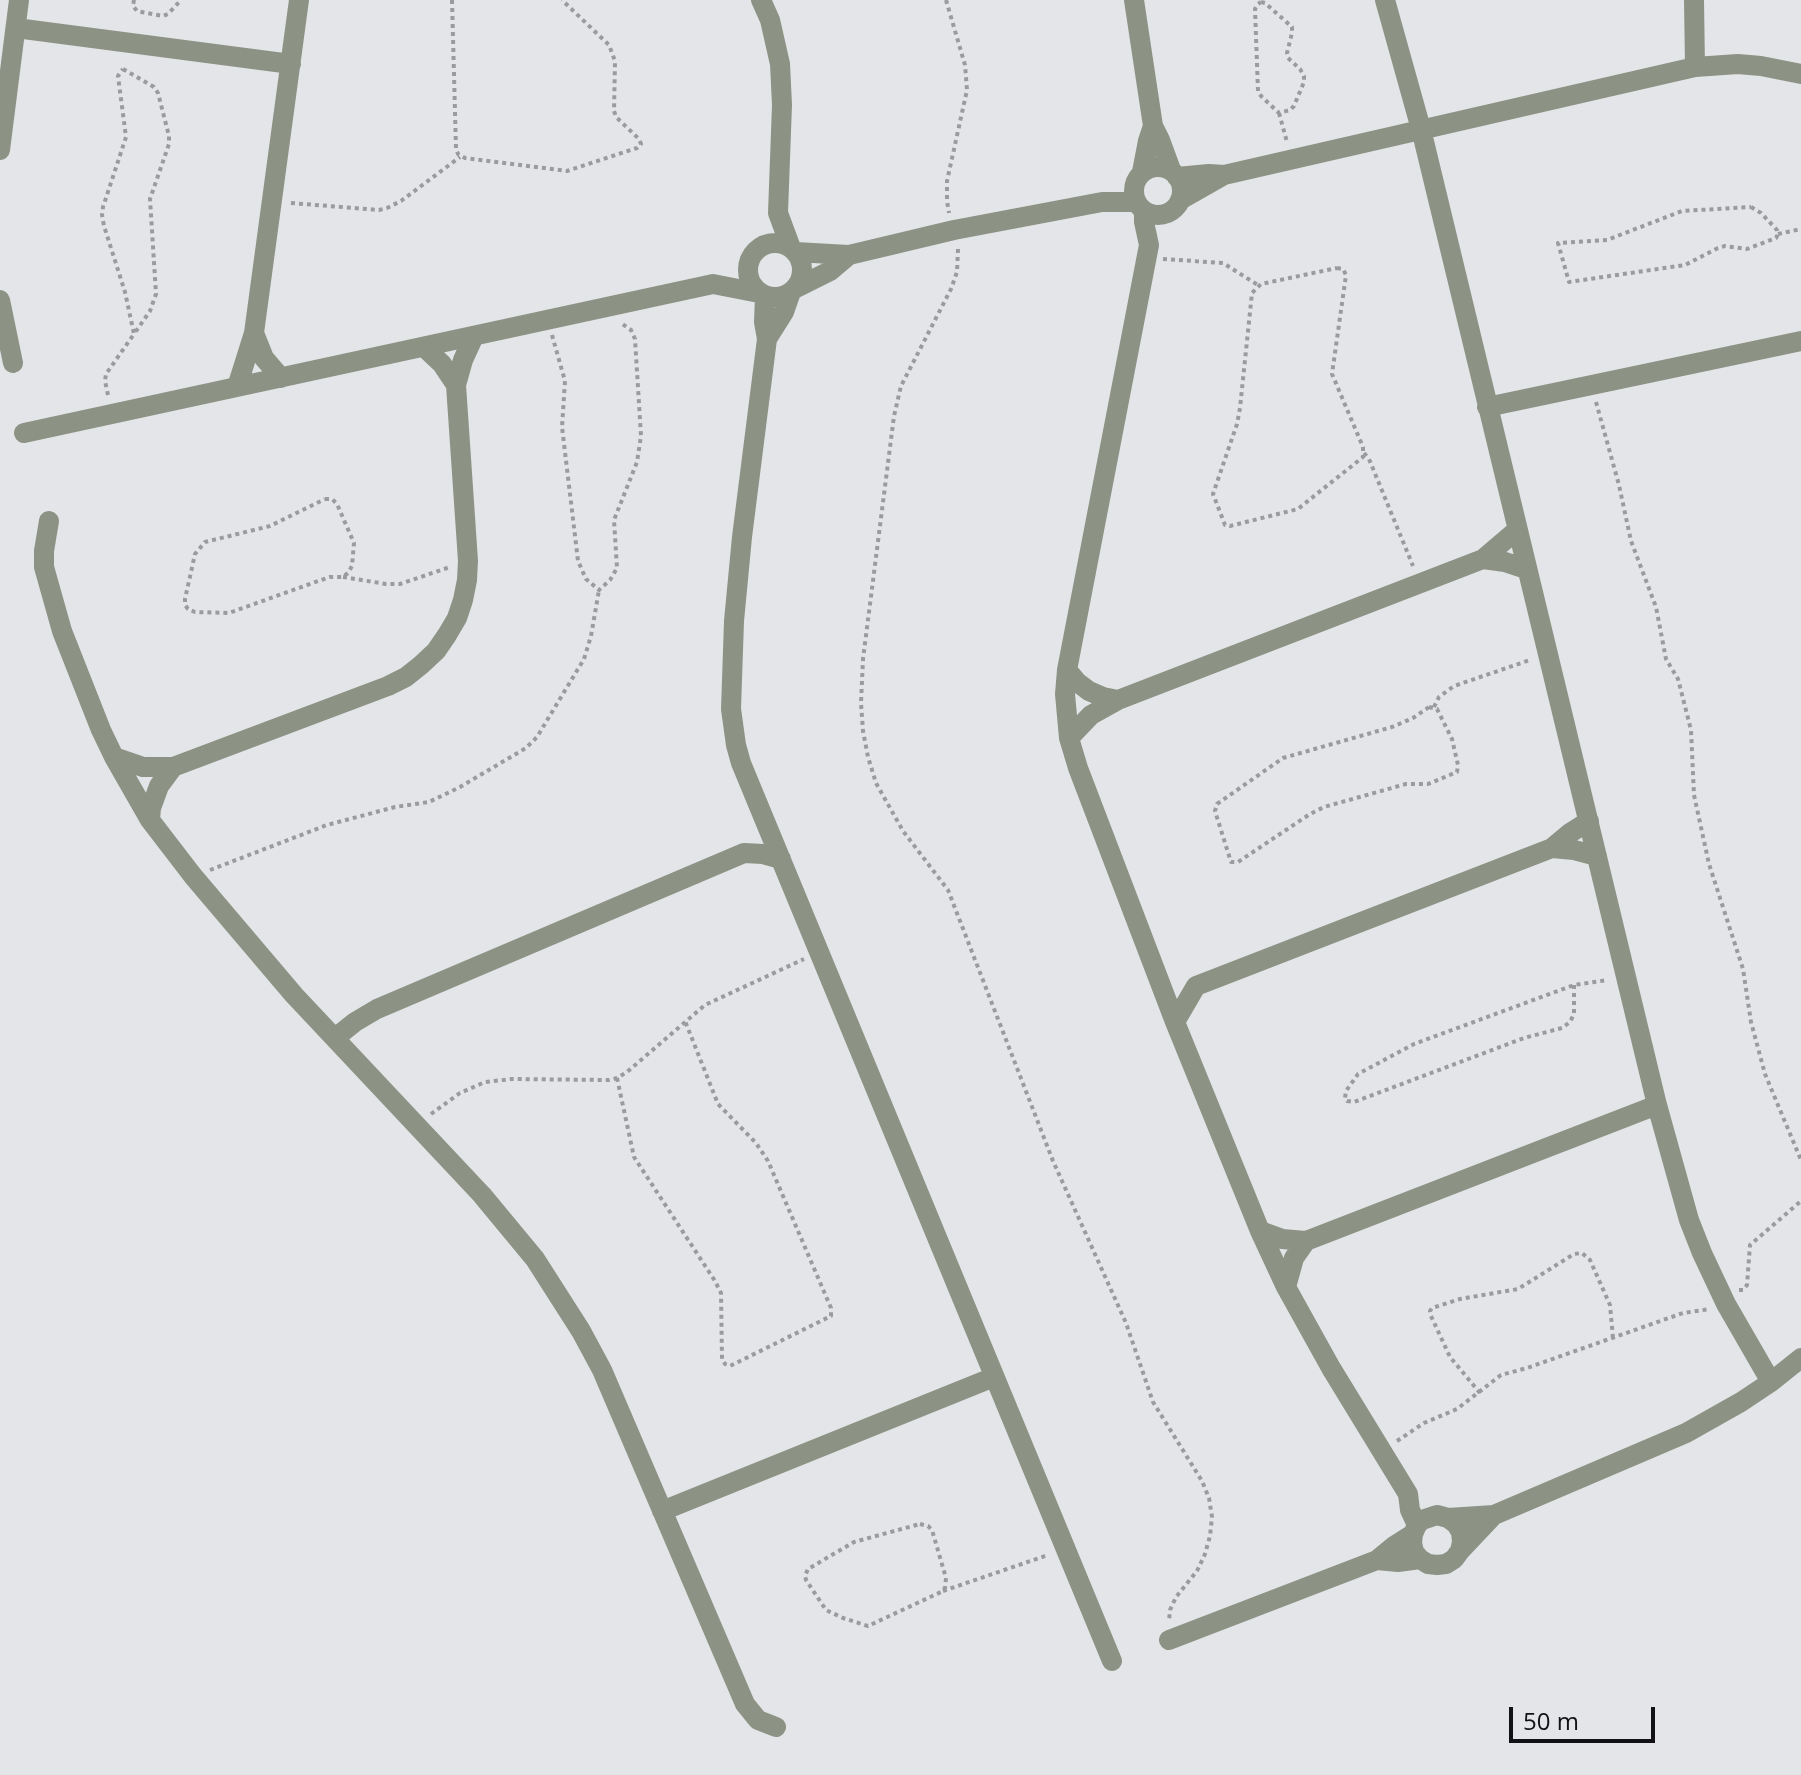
<!DOCTYPE html>
<html>
<head>
<meta charset="utf-8">
<style>
	body { margin:0 }
	#map { position:relative; width:1801px; height:1775px; overflow:hidden; background:#e4e5e9; font-family:"Open Sans",sans-serif }
	canvas { display:block }
	.scale { position:absolute; left:1509px; top:1707px; width:146px; height:36px; box-sizing:border-box; border:4px solid #121214; border-top:0; padding-left:10px; font-size:24px; line-height:28px; white-space:nowrap; color:#121214; -webkit-text-stroke:6px #e4e5e9; paint-order:stroke }
</style>
</head>
<body>
<div id="map">
<canvas width="1801" height="1775"></canvas>
<div class="scale">50 m</div>
</div>
<script>
const ctx = document.querySelector('canvas').getContext('2d');
ctx.lineJoin = 'round';
const toPath = rows => new Path2D(rows.map(r => 'M' + r).join(''));
function stroke(path, color, width, dash) { ctx.strokeStyle = color; ctx.lineWidth = width; ctx.lineCap = dash ? 'butt' : 'round'; ctx.setLineDash(dash || []); ctx.stroke(path); }
const path = toPath([
	[134,0,133,6,137,11,163,16,168,14,181,0],
	[452,0,456,149,458,154,465,158,567,171,637,148,641,144,639,139,616,117,614,111,615,61,609,45,562,0],
	[946,0,965,65,967,90,947,181,947,201,949,213],
	[1261,2,1265,3,1292,27,1292,33,1287,53,1288,58,1300,69,1304,76,1304,82,1294,106,1290,110,1279,113,1261,96,1258,91,1255,9,1258,4,1261,2],
	[123,69,154,87,158,93,169,136,169,144,150,199,156,294,150,311,134,334,125,292,104,226,102,215,103,207,126,137,118,76,123,69],
	[1279,113,1287,142],
	[291,203,379,210,387,208,401,201,460,157],
	[1751,207,1761,213,1777,230,1778,234,1776,238,1747,249,1725,246,1718,248,1685,265,1569,282,1558,243,1607,240,1682,211,1751,207],
	[1778,234,1801,229],
	[958,249,957,272,951,289,901,386,894,416,863,659,861,703,863,731,868,757,876,783,903,831,948,890,1053,1161,1126,1323,1153,1402,1202,1481,1209,1498,1212,1517,1210,1536,1205,1554,1197,1571,1176,1597,1170,1610,1169,1621],
	[1163,259,1223,263,1258,285],
	[1337,268,1343,269,1346,275,1332,374,1363,447,1363,457,1298,509,1230,526,1225,525,1213,494,1237,424,1240,408,1252,293,1261,284,1337,268],
	[552,335,565,381,562,427,578,561,586,579,599,590,610,580,617,568,614,520,637,462,641,436,635,339,631,330,621,323],
	[108,395,105,381,106,374,134,334],
	[1596,402,1619,485,1631,541,1656,607,1666,659,1678,679,1691,730,1694,795,1709,864,1743,969,1751,1022,1765,1074,1801,1160],
	[1364,453,1369,459,1413,566],
	[325,499,332,499,337,504,354,543,352,566,348,573,343,577,330,577,321,580,229,613,195,612,188,609,185,605,185,599,195,554,205,542,270,526,325,499],
	[343,577,386,584,400,584,450,567],
	[1429,707,1437,709,1452,739,1458,765,1457,772,1428,784,1406,784,1324,807,1310,814,1238,862,1231,862,1215,811,1217,804,1283,758,1392,727,1413,718,1429,707],
	[1434,707,1439,697,1454,686,1530,660],
	[210,870,327,825,395,807,429,802,460,787,526,748,537,737,584,659,591,636,599,590],
	[1574,985,1574,1014,1570,1022,1562,1028,1524,1038,1354,1102,1347,1101,1345,1098,1346,1091,1358,1074,1414,1044,1574,985,1608,980],
	[617,1078,634,1157,715,1281,721,1293,722,1359,725,1364,730,1366,831,1316,831,1308,768,1161,756,1143,718,1104,685,1021],
	[431,1114,460,1093,485,1082,512,1079,609,1080,617,1078,627,1072,705,1005,804,959],
	[1739,1290,1743,1290,1747,1285,1750,1245,1801,1201],
	[1480,1393,1450,1357,1431,1316,1430,1311,1432,1308,1460,1299,1518,1289,1574,1254,1582,1253,1590,1260,1610,1305,1613,1338],
	[1397,1441,1424,1423,1457,1409,1501,1375,1527,1368,1683,1313,1710,1309],
	[920,1524,928,1526,932,1530,946,1578,945,1588,941,1592,868,1626,843,1618,826,1610,806,1580,805,1576,808,1569,854,1542,920,1524],
	[943,1591,1048,1555]
]);
const minor = toPath([
	[761,0,770,20,780,64,782,105,778,213,791,248],
	[1134,0,1153,126,1160,140,1171,170],
	[1385,0,1421,129,1657,1105,1689,1220,1702,1253,1726,1304,1771,1382],
	[1694,0,1695,67],
	[16,28,291,64],
	[0,150,19,0],
	'1134 191a24 24 0 1 1 48 0a24 24 0 1 1-48 0Z',
	[1142,172,1148,141,1153,126],
	[1177,177,1209,174,1224,175,1695,67,1738,64,1761,66,1801,74],
	[1180,200,1224,175],
	[1144,211,1144,222,1149,245,1067,670,1065,694,1069,738,1078,768,1175,1022,1260,1231,1286,1287,1331,1368,1408,1494,1410,1510,1417,1525],
	'748 270a27 27 0 1 1 54 0a27 27 0 1 1-54 0Z',
	[795,252,849,255,954,230,1102,202,1136,202],
	[796,288,830,271,849,255],
	[765,296,764,322,767,339,742,537,734,621,731,709,736,745,741,763,1112,1661],
	[0,300,13,363],
	[254,333,264,358,281,378],
	[767,339,784,312,791,292],
	[424,347,442,364,456,385],
	[237,387,254,333,299,0],
	[1487,407,1801,341],
	[24,433,713,284,759,293],
	[49,521,44,551,44,567,62,631,101,730,114,757,150,820,193,876,294,995,482,1195,535,1259,581,1331,602,1370,745,1704,758,1720,776,1727],
	[1483,559,1505,562,1526,569],
	[1067,670,1077,682,1089,691,1103,697,1118,700],
	[1069,738,1091,715,1118,700,1483,559,1517,530],
	[114,757,143,767,173,767,388,686,406,677,421,665,436,651,447,635,457,618,463,600,467,580,468,561,456,385,463,360,474,336],
	[150,820,151,808,159,786,173,767],
	[1552,848,1574,850,1597,856],
	[1175,1022,1196,986,1552,848,1570,833,1589,821],
	[335,1038,355,1022,377,1009,744,853,763,854,781,859],
	[1260,1231,1282,1239,1306,1241,1657,1105],
	[1286,1287,1294,1258,1306,1241],
	[662,1511,994,1377],
	[1448,1518,1494,1515,1686,1433,1741,1402,1771,1382,1801,1358],
	[1460,1551,1494,1515],
	[1377,1560,1398,1562,1420,1559,1428,1564,1437,1565,1446,1564,1454,1559,1460,1551,1462,1542,1461,1532,1456,1524,1448,1518,1437,1515,1422,1520,1417,1525,1413,1534,1412,1543,1414,1552,1420,1559],
	[1169,1640,1377,1560,1394,1546,1413,1534]
]);
stroke(path, '#9a9b9e', 4, [4, 4]);
stroke(minor, '#8d9384', 20);
</script>
</body>
</html>
